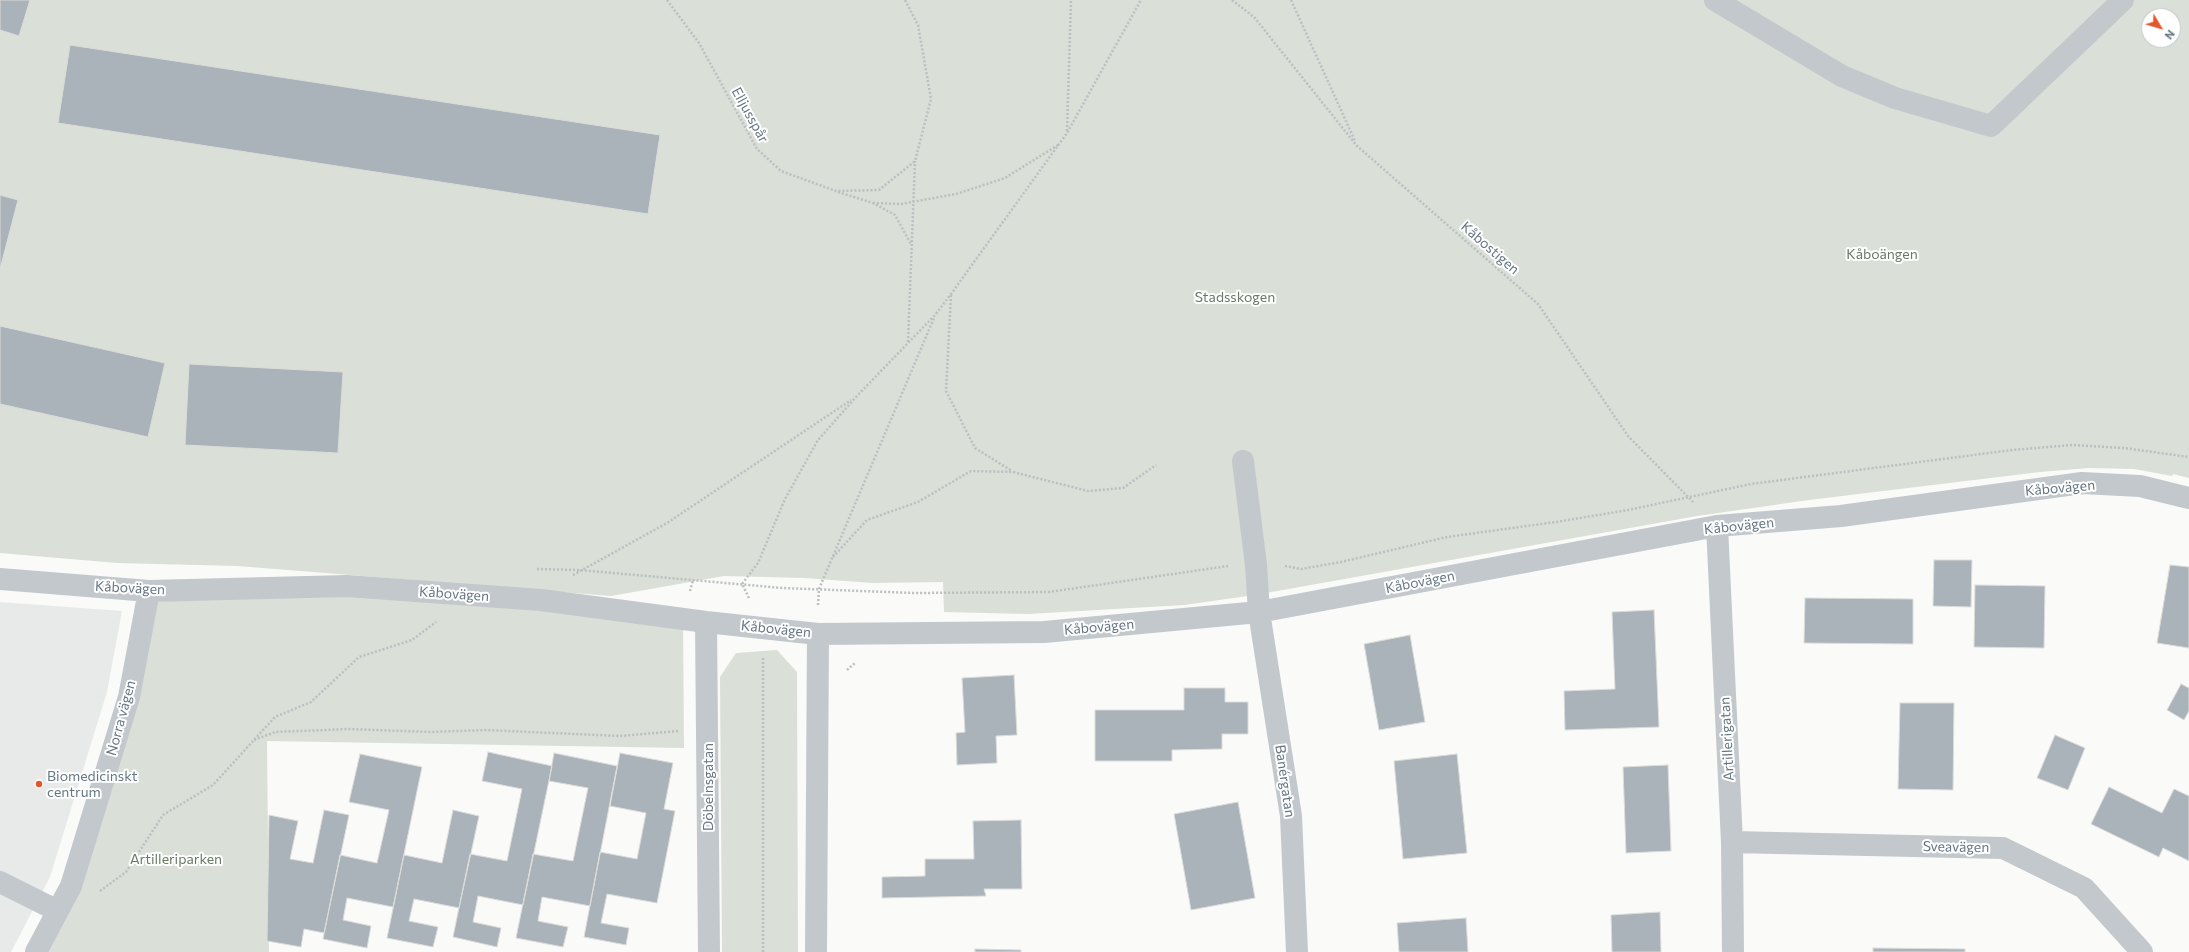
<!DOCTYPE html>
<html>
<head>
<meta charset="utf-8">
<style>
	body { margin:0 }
	#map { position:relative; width:2189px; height:952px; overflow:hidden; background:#fafaf8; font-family:Commissioner,sans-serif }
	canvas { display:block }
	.north { position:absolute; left:2141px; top:8px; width:40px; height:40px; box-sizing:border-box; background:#fff; border:1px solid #c1c8cd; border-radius:50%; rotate:128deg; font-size:11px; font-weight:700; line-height:16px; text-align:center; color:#657683 }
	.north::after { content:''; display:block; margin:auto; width:14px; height:18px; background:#e4572e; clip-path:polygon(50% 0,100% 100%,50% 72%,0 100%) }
</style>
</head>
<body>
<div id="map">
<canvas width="2189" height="952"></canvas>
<div class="north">N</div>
</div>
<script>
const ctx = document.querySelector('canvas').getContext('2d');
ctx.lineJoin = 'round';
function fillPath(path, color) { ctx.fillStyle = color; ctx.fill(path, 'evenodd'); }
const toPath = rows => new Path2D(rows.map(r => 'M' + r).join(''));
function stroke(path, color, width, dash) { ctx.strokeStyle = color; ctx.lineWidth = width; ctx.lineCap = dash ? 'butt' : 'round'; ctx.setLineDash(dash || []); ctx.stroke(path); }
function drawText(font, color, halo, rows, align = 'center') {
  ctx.font = font + ' Commissioner,sans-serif'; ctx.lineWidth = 4; ctx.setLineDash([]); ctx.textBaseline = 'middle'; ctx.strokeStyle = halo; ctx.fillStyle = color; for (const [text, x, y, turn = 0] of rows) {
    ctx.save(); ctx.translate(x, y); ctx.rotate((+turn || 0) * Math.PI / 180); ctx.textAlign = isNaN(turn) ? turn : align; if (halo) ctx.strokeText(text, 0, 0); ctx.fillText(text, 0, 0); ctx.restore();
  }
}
const built = toPath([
	[0,602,122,611,107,692,50,877,11,952,0,952]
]);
const green = toPath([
	[0,0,2189,0,2189,478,2173,474,2172,476,2134,469,2089,468,2040,472,1809,500,1697,516,1255,595,1184,605,1028,614,944,612,943,582,873,583,804,578,724,576,611,596,238,566,117,563,0,553],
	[2149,16,2173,16,2173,40,2149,40],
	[347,586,683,619,684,748,267,741,269,952,36,952,58,911,149,591],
	[777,650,797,672,798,952,722,952,720,677,736,653]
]);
const building = toPath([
	[0,0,30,0,19,36,0,30,0,0],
	[70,45,660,135,648,214,58,123,70,45],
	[0,195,18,200,0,269,0,195],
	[0,326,165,363,148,437,0,404,0,326],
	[189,364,343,372,338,453,185,445,189,364],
	[1934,560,1972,560,1971,607,1933,606,1934,560],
	[2170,565,2189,567,2189,648,2157,643,2170,565],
	[1975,585,2045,586,2044,648,1974,647,1975,585],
	[1805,598,1913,599,1913,644,1804,643,1805,598],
	[1654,610,1659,727,1565,730,1564,691,1615,689,1612,612,1654,610],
	[1410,635,1425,722,1379,730,1364,644,1410,635],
	[1014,675,1017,735,996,736,997,763,957,765,956,733,965,732,962,678,1014,675],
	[2181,684,2189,688,2189,711,2184,720,2167,710,2181,684],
	[1184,688,1225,688,1225,702,1248,702,1248,734,1222,734,1222,749,1172,750,1172,761,1095,761,1095,710,1184,710,1184,688],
	[1900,703,1954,703,1953,790,1898,789,1900,703],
	[2055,735,2085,748,2068,790,2037,778,2055,735],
	[488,752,552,766,523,905,478,896,473,922,501,928,497,947,453,937,470,854,507,861,522,789,482,781,488,752],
	[554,753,617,766,590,906,542,897,538,921,568,927,563,947,516,938,533,854,573,861,588,788,549,781,554,753],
	[620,753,673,763,664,809,675,811,657,903,607,894,601,923,629,928,626,945,584,937,600,852,637,859,646,813,610,806,620,753],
	[360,754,422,767,393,907,347,898,343,920,371,926,367,948,323,939,340,855,377,863,389,810,349,802,360,754],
	[1457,754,1467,853,1403,859,1394,761,1457,754],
	[1668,765,1671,851,1626,853,1623,767,1668,765],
	[2109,787,2162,813,2174,789,2189,796,2189,861,2163,848,2159,857,2091,824,2109,787],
	[1238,802,1255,898,1191,910,1174,814,1238,802],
	[324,810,349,815,324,933,304,929,301,947,267,941,269,815,298,821,290,859,313,863,324,810],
	[453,810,479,816,459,908,414,899,409,921,438,927,433,947,387,938,404,855,442,863,453,810],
	[1021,820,1022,889,984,889,986,896,882,898,882,877,925,876,925,859,974,859,973,821,1021,820],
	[1660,912,1661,952,1612,952,1611,915,1660,912],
	[1466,918,1468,952,1399,952,1397,923,1466,918],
	[1873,948,1965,949,1965,952,1873,952,1873,948],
	[975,949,1021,950,1021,952,975,952,975,949]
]);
const path = toPath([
	[667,0,699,43,757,149,781,171,836,191,879,190,915,161,931,99,918,25,905,0],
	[1232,0,1254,17,1357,146,1538,304,1628,436,1693,502],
	[1291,0,1355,141],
	[1067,131,1071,0],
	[838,192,873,203,895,215,911,244],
	[873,203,901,204,956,194,1005,178,1058,145],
	[951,295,946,391,975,448,1012,471],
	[908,342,915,161],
	[833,557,867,520,918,502,971,471,1013,472,1088,491,1123,488,1156,465],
	[1285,566,1301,569,1341,562,1447,537,1556,522,1628,510,1751,484,2012,450,2072,445,2124,448,2189,457],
	[537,569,579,570,782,588,914,593,1049,592,1228,566],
	[573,575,667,523,851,400],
	[690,591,693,580],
	[749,598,742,584,758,563,785,499,818,440,855,398,935,315,951,294,1067,133,1141,0],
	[818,605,819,589,934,318],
	[847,670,855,663],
	[254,740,275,732,348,729,430,732,485,730,620,736,679,731],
	[100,891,126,872,163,815,213,785,275,717,311,702,359,657,412,640,436,622],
	[763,952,763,656]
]);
const minor = toPath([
	[1715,0,1842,76,1895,98,1991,126,2123,0],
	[1243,461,1256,565,1259,612,1291,816,1297,952],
	[1717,526,1732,842,1733,952],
	[0,579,149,591,347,586,541,600,706,622,818,634,1044,632,1259,612,1717,526,1841,516,2082,483,2140,486,2189,498],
	[706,622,709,952],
	[1732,842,2003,848,2084,888,2142,952],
	[0,882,58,911],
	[36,952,71,886,129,697,149,591],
	[816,952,818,634]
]);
const markers = [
	[39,784,4,"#e4572e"]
];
const streetNames = [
	["Elljusspår",750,115,61],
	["Kåbostigen",1490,248,41],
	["Kåbovägen",2060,488,-5],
	["Kåbovägen",1739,526,-6],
	["Kåbovägen",1420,582,-11],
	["Kåbovägen",130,588,3],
	["Kåbovägen",454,594,4],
	["Kåbovägen",1099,627,-5],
	["Kåbovägen",776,629,6],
	["Norra vägen",121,718,-75],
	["Artillerigatan",1727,739,-93],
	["Banérgatan",1285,781,82],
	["Döbelnsgatan",708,787,-90],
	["Sveavägen",1956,847,1]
];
const parkNames = [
	["Kåboängen",1882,254],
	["Stadsskogen",1235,297],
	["Artilleriparken",176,859]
];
const poiNames = [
	["Biomedicinskt",47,776],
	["centrum",47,792]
];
fillPath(built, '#e8e9e9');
fillPath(green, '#dadfd7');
fillPath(building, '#aab3b9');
stroke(building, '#dcdcda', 1);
stroke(path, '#bbbfc2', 2.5, [2, 2]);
stroke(minor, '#c3c8cc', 22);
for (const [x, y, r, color] of markers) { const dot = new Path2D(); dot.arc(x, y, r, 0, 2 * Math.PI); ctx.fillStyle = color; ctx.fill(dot); stroke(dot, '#fff', 1.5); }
drawText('14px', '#657683', '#fff', streetNames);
drawText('14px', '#687a64', '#fff', parkNames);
drawText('14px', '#657683', '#fff', poiNames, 'left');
</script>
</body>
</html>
